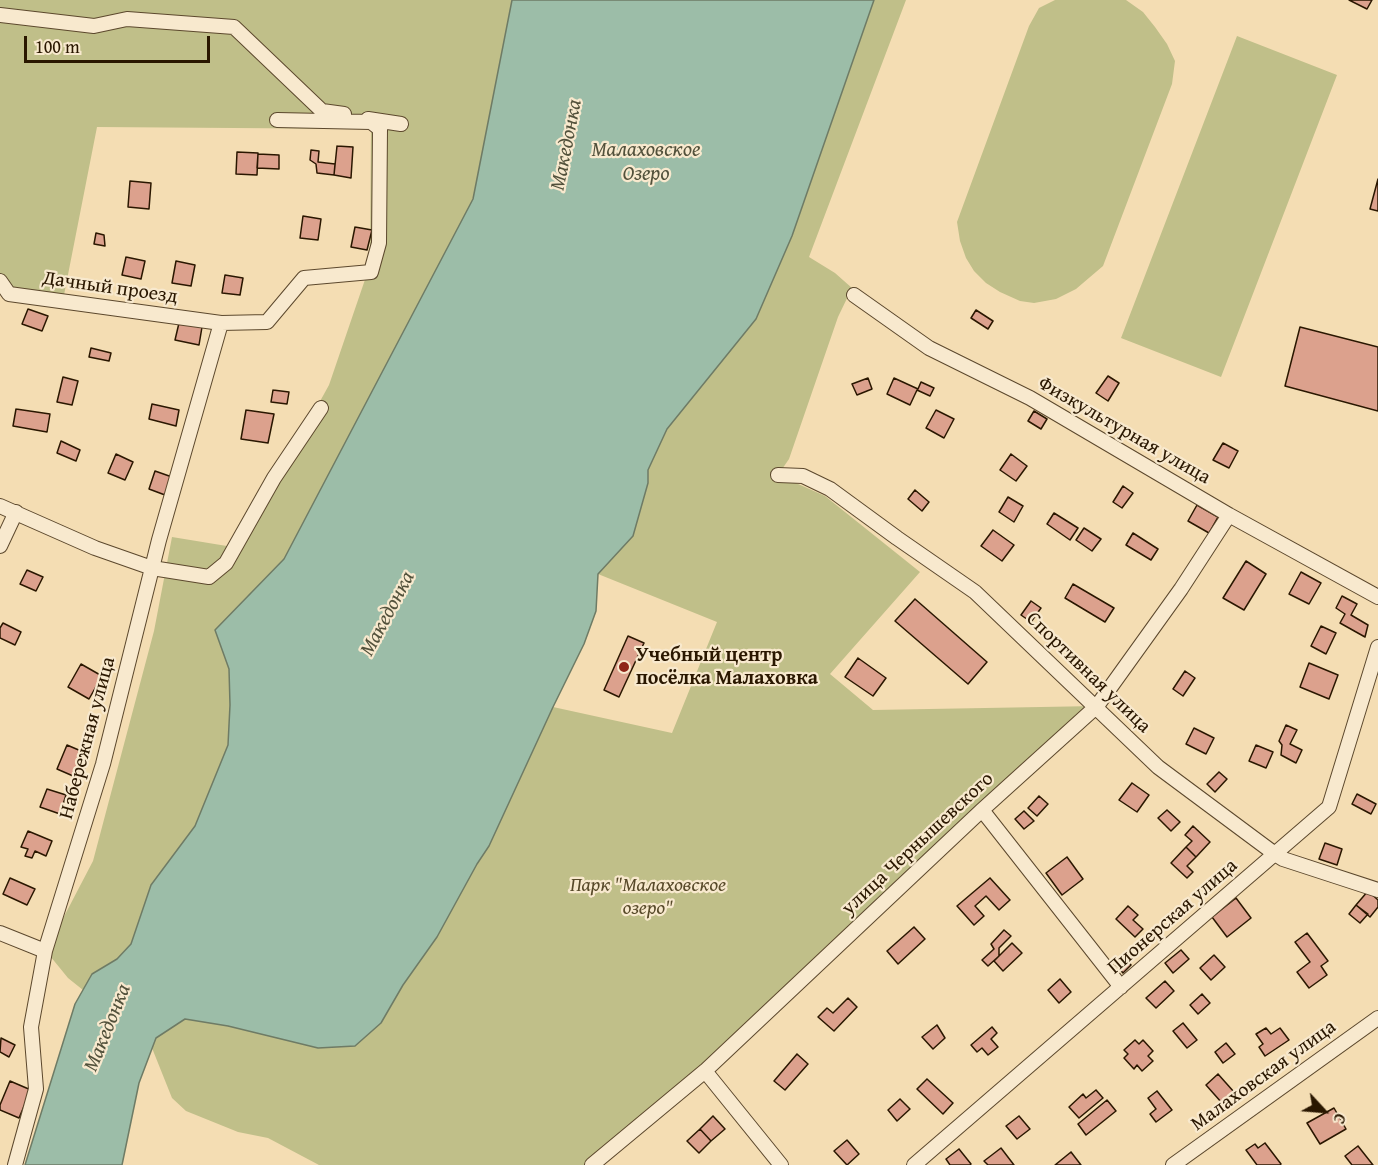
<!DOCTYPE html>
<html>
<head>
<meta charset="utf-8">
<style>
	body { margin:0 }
	#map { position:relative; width:1378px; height:1165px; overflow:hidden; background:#f4ddb3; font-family:"Gentium Book Plus",serif }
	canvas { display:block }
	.north { position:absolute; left:1294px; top:1081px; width:60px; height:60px; -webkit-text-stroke:4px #f8e9ce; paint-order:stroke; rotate:116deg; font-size:16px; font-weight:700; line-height:24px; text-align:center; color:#2a1700 }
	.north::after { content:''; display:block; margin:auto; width:21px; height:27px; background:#2a1700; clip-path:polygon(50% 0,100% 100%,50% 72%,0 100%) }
	.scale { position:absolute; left:24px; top:36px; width:186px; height:27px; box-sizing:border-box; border:3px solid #2a1700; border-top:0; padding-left:8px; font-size:18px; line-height:21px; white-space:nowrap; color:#2a1700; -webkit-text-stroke:4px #f8e9ce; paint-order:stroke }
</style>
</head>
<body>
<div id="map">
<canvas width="1378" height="1165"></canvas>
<div class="north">С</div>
<div class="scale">100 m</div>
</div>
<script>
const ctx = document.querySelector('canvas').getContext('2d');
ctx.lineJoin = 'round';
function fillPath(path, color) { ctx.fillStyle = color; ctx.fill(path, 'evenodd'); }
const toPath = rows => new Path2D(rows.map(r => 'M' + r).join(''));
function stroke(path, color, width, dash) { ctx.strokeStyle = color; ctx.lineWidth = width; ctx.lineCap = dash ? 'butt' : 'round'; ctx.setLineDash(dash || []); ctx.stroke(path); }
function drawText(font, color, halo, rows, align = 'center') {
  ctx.font = font + ' "Gentium Book Plus",serif'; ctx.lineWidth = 4.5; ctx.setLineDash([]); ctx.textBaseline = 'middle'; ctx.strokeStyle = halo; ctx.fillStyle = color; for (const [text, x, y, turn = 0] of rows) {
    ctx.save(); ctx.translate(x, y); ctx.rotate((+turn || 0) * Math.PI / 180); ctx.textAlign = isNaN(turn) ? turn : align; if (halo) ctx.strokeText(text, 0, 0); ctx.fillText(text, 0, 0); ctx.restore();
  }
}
const green = toPath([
	[0,0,512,0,473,199,284,559,216,629,229,669,230,705,228,745,195,826,151,885,131,944,117,959,92,974,83,990,68,978,46,951,93,861,154,631,172,537,239,548,329,385,370,265,371,129,97,127,64,295,15,289,0,273],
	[874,0,906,0,809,257,835,273,852,288,838,317,789,459,778,475,825,496,920,572,830,674,873,710,1097,706,599,1165,319,1165,268,1138,238,1132,186,1111,172,1098,152,1048,156,1038,185,1019,228,1026,318,1048,381,1023,403,985,437,937,477,863,489,846,553,707,672,733,717,622,598,574,626,543,648,480,648,470,667,429,756,319,792,236],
	[1055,0,1126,0,1143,12,1155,27,1167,44,1175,61,1172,84,1103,266,1076,289,1056,299,1034,303,1020,301,1000,292,986,283,974,271,966,258,960,241,957,222,1029,26,1039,8],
	[1237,36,1337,75,1221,377,1121,338]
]);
const water = toPath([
	[512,0,874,0,792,236,756,319,667,429,648,470,648,483,633,536,598,574,596,611,584,644,553,707,489,846,477,864,437,937,403,985,381,1023,355,1046,318,1048,228,1026,185,1019,156,1038,139,1083,122,1165,25,1165,75,1004,92,974,117,959,131,944,151,885,195,826,228,745,230,705,229,669,215,630,284,559,473,199,512,0]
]);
const building = toPath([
	[1349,0,1372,0,1367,9,1349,0],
	[337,146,353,147,351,178,334,175,337,146],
	[311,150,319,151,318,162,335,164,334,175,317,173,316,164,310,160,311,150],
	[237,152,258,153,257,175,236,174,237,152],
	[258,154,279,155,279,169,257,168,258,154],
	[1378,179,1378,211,1370,209,1378,179],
	[130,181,151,183,149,209,128,207,130,181],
	[303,216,321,219,318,240,300,238,303,216],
	[355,227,372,230,367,250,351,247,355,227],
	[96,233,104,235,105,246,94,244,96,233],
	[126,257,145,261,141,279,122,275,126,257],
	[176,261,195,265,191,286,172,283,176,261],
	[225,275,243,278,240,295,222,293,225,275],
	[28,309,48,316,42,331,22,324,28,309],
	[976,310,993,321,988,329,971,318,976,310],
	[179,323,202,327,199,345,175,340,179,323],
	[1300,327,1378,347,1378,411,1285,386,1300,327],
	[91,348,111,353,109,361,89,357,91,348],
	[1108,376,1119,383,1108,401,1096,393,1108,376],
	[63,377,78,381,72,405,57,402,63,377],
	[868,378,872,389,857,395,852,384,868,378],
	[894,378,918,389,921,382,934,388,930,396,917,390,910,405,887,394,894,378],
	[273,390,289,392,287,404,271,402,273,390],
	[152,404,179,410,176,426,149,419,152,404],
	[16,409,50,414,47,432,13,426,16,409],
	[246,410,274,414,268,443,241,439,246,410],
	[936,410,954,419,944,438,926,428,936,410],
	[1034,411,1047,419,1041,429,1028,421,1034,411],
	[61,441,80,450,76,461,57,453,61,441],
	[1223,443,1238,451,1229,468,1213,460,1223,443],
	[116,454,133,462,125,480,108,473,116,454],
	[1011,454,1027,466,1016,481,1000,470,1011,454],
	[155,471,172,477,165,495,149,489,155,471],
	[1123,486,1133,493,1122,508,1113,502,1123,486],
	[915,490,929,502,922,511,908,499,915,490],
	[1008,497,1023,506,1014,522,999,512,1008,497],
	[1197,505,1218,517,1209,533,1188,521,1197,505],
	[1054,513,1078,528,1070,540,1047,524,1054,513],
	[1084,528,1101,539,1092,551,1076,540,1084,528],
	[993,530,1014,545,1002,561,981,546,993,530],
	[1133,533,1158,549,1151,560,1126,545,1133,533],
	[1246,561,1266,574,1244,610,1223,598,1246,561],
	[27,570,43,577,36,591,20,584,27,570],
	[1301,572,1321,583,1309,604,1289,594,1301,572],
	[1073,584,1114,608,1105,622,1065,598,1073,584],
	[1342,596,1357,604,1351,615,1368,625,1365,637,1340,623,1345,614,1336,608,1342,596],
	[915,599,987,662,968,684,895,621,915,599],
	[1031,601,1041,608,1031,622,1021,615,1031,601],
	[3,623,21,632,15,645,0,638,0,628,3,623],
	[1321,626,1336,633,1326,654,1311,646,1321,626],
	[628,636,644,643,619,697,604,690,628,636],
	[858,658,886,678,873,696,845,677,858,658],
	[1309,663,1338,675,1329,699,1300,687,1309,663],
	[81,664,102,676,89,699,68,687,81,664],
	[1185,671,1195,678,1183,696,1173,689,1185,671],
	[1286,725,1297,730,1290,744,1302,750,1296,763,1281,755,1282,745,1279,741,1286,725],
	[1194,728,1214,738,1206,754,1186,744,1194,728],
	[67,745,81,751,79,756,88,760,80,779,57,769,67,745],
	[1256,745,1273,752,1266,768,1249,761,1256,745],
	[1219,772,1227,779,1215,792,1207,784,1219,772],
	[1132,783,1149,795,1137,812,1119,800,1132,783],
	[47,789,66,795,60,814,40,807,47,789],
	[1357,794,1376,804,1371,814,1352,804,1357,794],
	[1039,796,1048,804,1037,816,1028,808,1039,796],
	[1167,810,1180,822,1171,831,1158,818,1167,810],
	[1024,811,1034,821,1024,829,1015,819,1024,811],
	[1193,826,1210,842,1196,857,1186,847,1192,841,1185,835,1193,826],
	[28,831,52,841,46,856,35,851,32,858,25,856,28,849,21,847,28,831],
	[1325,843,1342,849,1337,865,1319,859,1325,843],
	[1186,847,1196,857,1187,866,1193,872,1187,878,1171,863,1186,847],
	[1067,857,1083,879,1062,895,1046,873,1067,857],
	[10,878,35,889,27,905,3,894,10,878],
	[990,878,1010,900,999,910,986,896,975,906,984,916,974,925,957,906,990,878],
	[1368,891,1378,900,1378,907,1370,917,1356,905,1368,891],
	[1236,898,1251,918,1227,937,1212,917,1236,898],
	[1356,905,1368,914,1360,923,1349,914,1356,905],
	[1128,906,1138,915,1133,920,1143,929,1135,937,1116,919,1128,906],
	[914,927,925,939,898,964,887,951,914,927],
	[1004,930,1011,936,999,948,999,956,988,966,982,960,994,949,991,944,1004,930],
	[1307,933,1328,961,1321,966,1327,975,1309,988,1297,972,1310,962,1295,942,1307,933],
	[1012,943,1022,953,1003,971,994,961,1012,943],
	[1181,950,1189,959,1173,973,1165,963,1181,950],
	[1214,955,1225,967,1211,980,1200,968,1214,955],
	[1125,957,1131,965,1123,973,1116,965,1125,957],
	[1060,979,1071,992,1059,1003,1048,990,1060,979],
	[1165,981,1174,991,1156,1008,1146,998,1165,981],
	[1202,994,1210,1003,1198,1014,1190,1005,1202,994],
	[848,998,857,1007,834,1031,818,1017,827,1008,833,1013,848,998],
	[1183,1023,1197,1040,1187,1048,1173,1031,1183,1023],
	[937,1025,945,1038,933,1049,922,1037,937,1025],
	[992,1027,997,1033,991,1039,998,1047,988,1055,982,1048,977,1052,971,1045,992,1027],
	[1266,1028,1271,1034,1280,1028,1289,1040,1265,1056,1259,1047,1263,1044,1256,1034,1266,1028],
	[1,1038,15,1045,9,1057,0,1052,1,1038],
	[1135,1040,1139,1044,1143,1040,1153,1051,1148,1056,1153,1061,1142,1071,1137,1065,1134,1069,1124,1058,1128,1054,1124,1050,1135,1040],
	[1226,1043,1235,1054,1223,1063,1215,1052,1226,1043],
	[797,1054,808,1064,785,1090,774,1081,797,1054],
	[1218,1074,1234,1092,1222,1103,1206,1085,1218,1074],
	[927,1079,953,1103,943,1114,917,1089,927,1079],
	[10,1081,31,1090,19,1118,0,1110,0,1105,10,1081],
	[1096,1090,1103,1098,1079,1118,1069,1107,1083,1094,1086,1098,1096,1090],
	[1157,1091,1172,1110,1156,1122,1150,1114,1156,1109,1148,1098,1157,1091],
	[900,1099,910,1109,897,1121,888,1110,900,1099],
	[1107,1100,1116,1111,1086,1135,1078,1124,1107,1100],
	[1334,1108,1346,1129,1320,1144,1307,1123,1334,1108],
	[713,1116,725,1129,711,1141,700,1129,713,1116],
	[1019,1116,1030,1129,1017,1139,1006,1126,1019,1116],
	[700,1129,711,1141,699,1153,687,1141,700,1129],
	[847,1140,859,1154,847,1165,834,1151,847,1140],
	[1265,1143,1281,1164,1280,1165,1257,1165,1246,1150,1255,1144,1258,1148,1265,1143],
	[1358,1146,1373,1165,1352,1165,1345,1156,1358,1146],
	[1001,1148,1014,1165,988,1165,984,1161,1001,1148],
	[959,1149,971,1164,970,1165,950,1165,946,1159,959,1149],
	[1071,1152,1081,1165,1055,1165,1071,1152]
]);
const street = toPath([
	[0,15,94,26,127,19,234,27,322,111,344,114],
	[368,119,401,124],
	[0,281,9,294,221,323,267,322,304,278,371,272,379,243,380,129,371,122,277,120],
	[854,295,929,348,1030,398,1229,515,1378,597],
	[778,475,803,476,830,489,897,538,975,592,1158,767,1275,854,1283,859,1378,890],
	[0,506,95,548,152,568,209,577,226,563,274,478,321,408],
	[0,546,16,512],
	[982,810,1121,987],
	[0,933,45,951],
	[705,1071,781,1165],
	[15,1165,36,1089,31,1027,45,951,103,764,159,540,221,323],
	[592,1165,705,1071,982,810,1097,706,1181,589,1229,515],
	[914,1165,1329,807,1378,647],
	[1173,1165,1378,1018]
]);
const markers = [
	[624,667,6,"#8f2418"]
];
const streetNames = [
	["Дачный проезд",110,288,8],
	["Физкультурная улица",1124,431,30],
	["Спортивная улица",1088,673,44],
	["Набережная улица",88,738,-75],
	["улица Чернышевского",918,844,-43],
	["Пионерская улица",1173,917,-41],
	["Малаховская улица",1264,1076,-36]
];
const poiNames = [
	["Учебный центр",636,656],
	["посёлка Малаховка",636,679]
];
const parkNames = [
	["Парк \"Малаховское",648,886],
	["озеро\"",648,909]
];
const waterNames = [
	["Македонка",567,145,-79],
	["Малаховское",646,151],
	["Озеро",646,175],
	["Македонка",388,614,-62],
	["Македонка",108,1028,-68]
];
fillPath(green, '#c0bf89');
fillPath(water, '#9cbda8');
stroke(water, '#6e7b65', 1.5);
fillPath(building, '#dca18d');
stroke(building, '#2a1700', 1.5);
stroke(street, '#5c482d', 16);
stroke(street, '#f8e9ce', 14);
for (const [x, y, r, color] of markers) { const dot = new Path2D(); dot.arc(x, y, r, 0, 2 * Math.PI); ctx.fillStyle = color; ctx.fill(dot); stroke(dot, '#f8e9ce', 2); }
drawText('20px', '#2a1700', '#f8e9ce', streetNames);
drawText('bold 20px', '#2a1700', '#f8e9ce', poiNames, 'left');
drawText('italic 20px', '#574929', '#f8e9ce', parkNames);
drawText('italic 21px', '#52513b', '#f8e9ce', waterNames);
</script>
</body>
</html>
